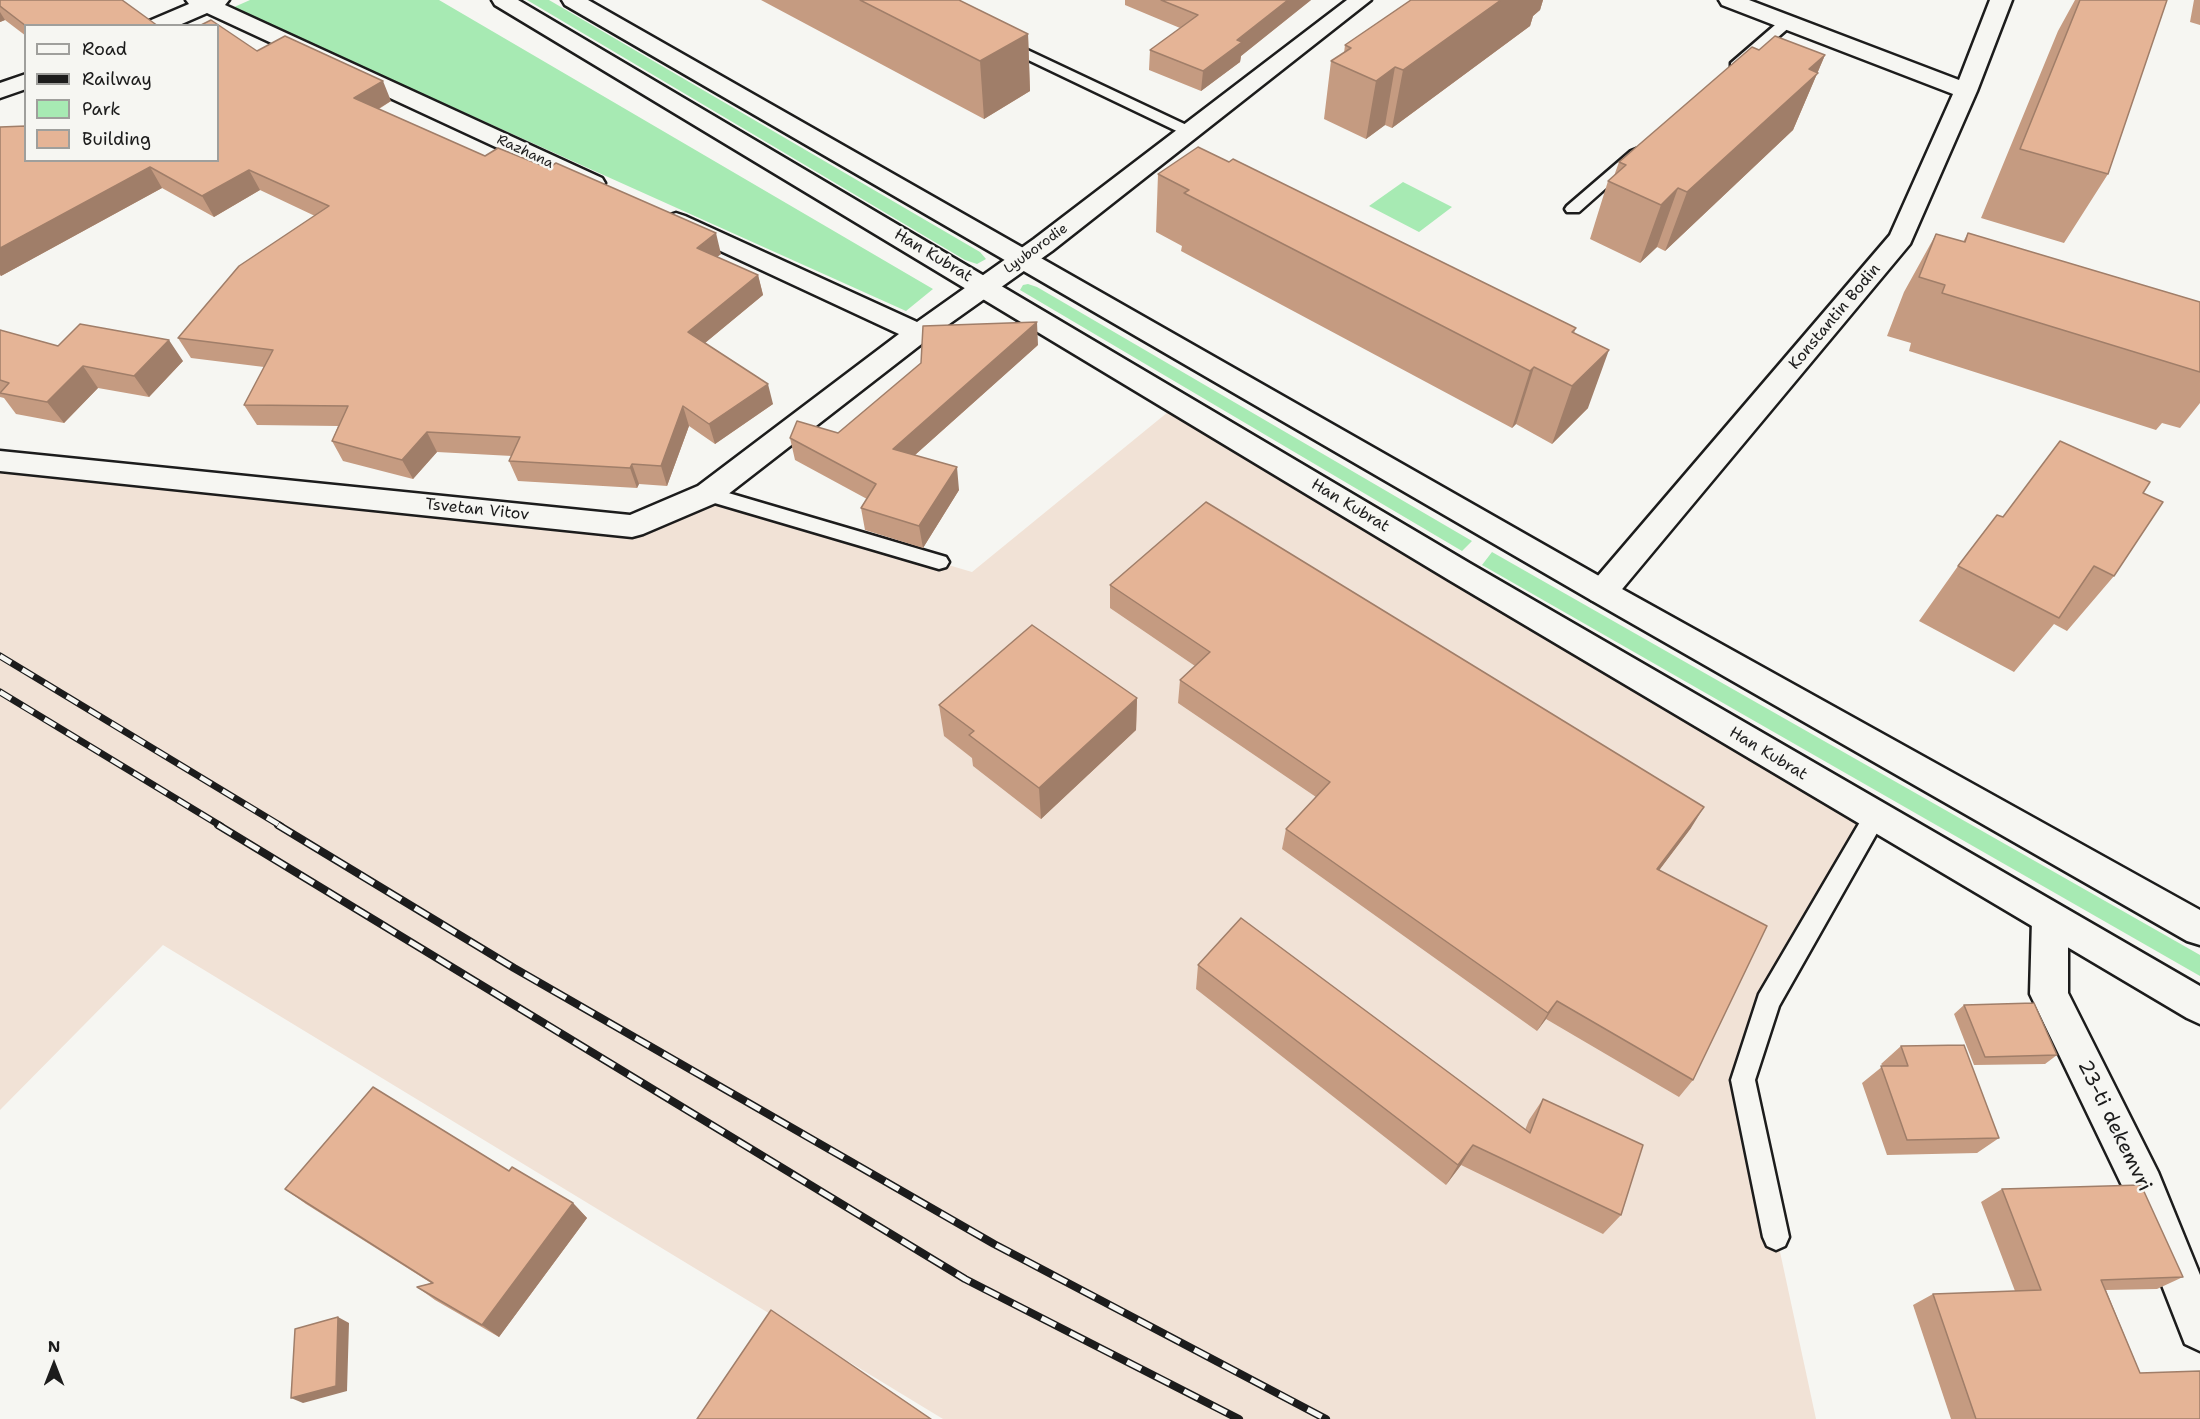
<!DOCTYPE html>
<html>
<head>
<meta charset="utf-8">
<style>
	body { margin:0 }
	#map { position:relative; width:2200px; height:1419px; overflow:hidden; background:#f6f6f2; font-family:"Shantell Sans",sans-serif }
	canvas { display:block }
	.legend { position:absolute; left:24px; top:24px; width:195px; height:138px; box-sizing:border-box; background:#f6f6f2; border:2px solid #9f9f9c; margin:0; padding:8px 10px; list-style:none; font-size:18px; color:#1c1c1c }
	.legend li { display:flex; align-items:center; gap:12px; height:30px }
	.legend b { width:30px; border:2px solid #9f9f9c }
	.north { position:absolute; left:24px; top:1335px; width:60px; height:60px; -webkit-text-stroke:4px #f6f6f2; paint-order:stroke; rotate:0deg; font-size:16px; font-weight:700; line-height:24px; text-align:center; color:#1c1c1c }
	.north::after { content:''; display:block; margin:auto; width:21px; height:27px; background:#1c1c1c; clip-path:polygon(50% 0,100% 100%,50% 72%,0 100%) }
</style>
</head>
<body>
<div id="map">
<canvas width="2200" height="1419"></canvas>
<ul class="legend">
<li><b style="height:8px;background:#f6f6f2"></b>Road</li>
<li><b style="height:8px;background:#1c1c1c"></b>Railway</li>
<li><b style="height:16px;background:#a7eab3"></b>Park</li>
<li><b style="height:16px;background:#e5b496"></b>Building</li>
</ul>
<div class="north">N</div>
</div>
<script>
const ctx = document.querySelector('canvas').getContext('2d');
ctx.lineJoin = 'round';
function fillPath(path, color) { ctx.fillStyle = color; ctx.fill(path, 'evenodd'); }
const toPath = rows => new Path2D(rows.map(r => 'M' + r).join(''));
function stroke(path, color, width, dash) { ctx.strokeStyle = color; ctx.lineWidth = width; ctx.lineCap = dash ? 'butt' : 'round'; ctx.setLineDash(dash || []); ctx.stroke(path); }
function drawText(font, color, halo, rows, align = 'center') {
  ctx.font = font + ' "Shantell Sans",sans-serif'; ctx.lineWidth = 5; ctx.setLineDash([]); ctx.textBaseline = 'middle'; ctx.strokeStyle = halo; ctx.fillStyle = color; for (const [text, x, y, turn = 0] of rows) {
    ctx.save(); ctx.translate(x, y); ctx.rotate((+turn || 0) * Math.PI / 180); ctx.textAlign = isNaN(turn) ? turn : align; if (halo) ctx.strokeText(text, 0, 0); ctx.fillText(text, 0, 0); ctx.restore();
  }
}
const built = toPath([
	[1179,403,1875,817,1768,1002,1743,1080,1816,1419,943,1419,163,945,0,1110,0,461,632,526,708,494,972,572]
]);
const green = toPath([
	[250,0,439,0,933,289,906,311,232,8],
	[527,0,549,0,980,252,986,259,977,264,965,260],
	[1403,182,1452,207,1419,232,1369,206],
	[1028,284,1037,287,1472,541,1462,551,1020,290,1023,285],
	[1492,552,2200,955,2200,976,1482,565]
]);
const lane = toPath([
	[1787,18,1794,22,1792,25,1741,69,1731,69,1731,63,1782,19,1787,18],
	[1002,38,1195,129,1197,132,1195,135,1185,135,997,45,997,39,1002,38],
	[1636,149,1641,151,1644,154,1641,157,1579,212,1567,212,1565,209,1567,206,1631,151,1636,149],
	[708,487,946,557,949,562,946,567,939,569,701,499,699,494,701,489,708,487],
	[1875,808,1883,810,1886,817,1779,1006,1755,1080,1789,1237,1785,1246,1776,1250,1767,1246,1763,1237,1731,1080,1759,994,1867,810,1875,808]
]);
const street = toPath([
	[186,0,229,0,225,5,602,178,605,183,602,188,593,190,584,188,207,13,177,26,146,26,149,21,189,4,186,0],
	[1347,0,1371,0,1052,251,928,339,718,502,643,534,632,537,0,471,0,451,630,515,698,486,899,334,667,226,664,221,667,216,676,213,685,216,917,322,1034,239,1347,0],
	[1719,0,1749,0,1959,80,1990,0,2012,0,1977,91,1910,244,1613,600,1602,604,1591,600,1586,592,1591,584,1890,235,1953,94,1722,5,1719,0],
	[26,74,26,89,0,98,0,83,26,74],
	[2050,904,2063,908,2068,920,2068,993,2158,1172,2200,1275,2200,1351,2185,1344,2127,1196,2030,994,2032,920,2037,908,2050,904]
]);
const secondary = toPath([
	[492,0,518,0,1471,564,2200,986,2200,1024,2187,1018,1449,580,495,5,492,0],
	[562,0,588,0,1613,584,2200,910,2200,945,2187,941,1591,600,565,5,562,0]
]);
const railFar1 = toPath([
	[0,656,281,826],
	[0,692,221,826]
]);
const rail = toPath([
	[218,825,965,1279,1239,1419],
	[278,825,514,968,994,1244,1326,1419]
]);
const wall = toPath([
	[0,0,26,26,26,36,5,20,0,22],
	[761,0,959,0,1028,34,1030,91,984,119],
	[1125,0,1311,0,1241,56,1240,62,1201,91,1149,70,1150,50,1180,28,1125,5],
	[1411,0,1543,0,1540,10,1533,16,1530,26,1392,128,1385,125,1366,139,1324,119,1331,61,1344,53,1345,45],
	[2075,0,2167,0,2108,174,2064,243,1981,218,2058,31],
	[2194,0,2200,0,2200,25,2190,22],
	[1759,50,1825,55,1793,130,1665,251,1657,247,1640,263,1590,239,1608,181,1614,176,1619,162],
	[257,51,391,101,379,109,485,156,721,254,717,257,758,275,763,295,705,343,773,404,715,444,689,426,667,486,639,484,637,488,518,481,509,461,512,456,437,452,413,479,343,461,332,441,338,426,257,425,244,405,264,367,191,358,178,338,315,216,260,190,214,217,162,188,1,276,0,275,0,127,218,160],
	[1229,162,1576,328,1574,333,1588,408,1552,444,1516,424,1512,428,1181,251,1182,246,1156,232,1158,174],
	[1968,233,2200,302,2200,403,2180,428,2162,423,2156,430,1909,351,1911,343,1887,336,1904,292,1936,234,1963,242],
	[0,330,58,346,183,361,149,397,98,388,64,423,16,414,4,398,0,397],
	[1038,345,915,455,959,490,923,548,865,530,861,508,867,499,795,460,790,438,838,433],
	[2143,493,2114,576,2067,631,2054,624,2014,672,1919,621,1958,566,2003,517],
	[1110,585,1691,828,1659,870,1693,1080,1679,1097,1546,1019,1537,1031,1282,849,1286,829,1316,797,1178,703,1180,680,1195,666,1110,608],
	[1137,698,1136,730,1041,819,973,766,972,758,944,736,939,705],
	[1198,965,1525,1130,1529,1120,1543,1099,1621,1215,1603,1234,1461,1165,1446,1185,1196,989],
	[1964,1005,2057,1055,2045,1064,1974,1065,1954,1014],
	[1901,1046,1999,1138,1977,1153,1887,1155,1862,1083,1883,1066,1881,1064],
	[509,1171,573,1203,587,1218,499,1337,435,1300,417,1287,431,1283,306,1204,285,1189],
	[2002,1189,2183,1277,2157,1289,2106,1290,2140,1373,2200,1419,1951,1419,1913,1305,1933,1294,2015,1291,1981,1202]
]);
const shadedWall = toPath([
	[1288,0,1311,0,1241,56,1240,62,1201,91,1203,71,1237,40],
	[1501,0,1543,0,1540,10,1533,16,1530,26,1392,128,1403,70],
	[0,12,5,20,0,22],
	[1028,34,1030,91,984,119,980,61],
	[1825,55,1793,130,1665,251,1687,192,1809,69],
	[1395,67,1385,125,1366,139,1376,81],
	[383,81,391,101,363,118,354,98],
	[150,167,162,188,1,276,0,274,0,248],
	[249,170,260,190,214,217,202,196],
	[1678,188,1657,247,1640,263,1661,205],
	[716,233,721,254,702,269,697,248],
	[758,275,763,295,694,352,688,332],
	[1037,322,1038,345,897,471,893,449],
	[169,340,183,361,149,397,134,376],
	[1609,350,1588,408,1552,444,1572,386],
	[83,366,98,388,64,423,47,402],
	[1534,367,1516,424,1512,428,1530,371],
	[768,384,773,404,715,444,709,424],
	[683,406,689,426,667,486,661,466],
	[427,432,437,452,413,479,402,460],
	[632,464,639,484,637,488,630,468],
	[957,467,959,490,923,548,919,526],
	[1137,698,1136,730,1041,819,1039,788],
	[1704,807,1691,828,1645,889,1657,869],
	[1557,1001,1546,1019,1537,1031,1548,1013],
	[1473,1145,1461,1165,1446,1185,1458,1165],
	[573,1203,587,1218,499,1337,482,1325],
	[338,1317,349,1323,347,1391,303,1403,291,1398]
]);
const building = toPath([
	[0,0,122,0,158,26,26,26,0,6,0,0],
	[860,0,959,0,1028,34,980,61,860,0],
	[1161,0,1288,0,1237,40,1242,42,1203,71,1150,50,1198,15,1161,0],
	[1411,0,1501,0,1403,70,1395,67,1376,81,1331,61,1351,48,1345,45,1411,0],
	[2080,0,2167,0,2108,174,2020,149,2080,0],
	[211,20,257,51,285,36,383,81,354,98,485,156,498,148,548,168,556,163,716,233,697,248,758,275,688,332,768,384,709,424,683,406,661,466,632,464,630,468,509,461,520,437,427,432,402,460,332,441,348,406,244,405,273,350,178,338,239,266,329,206,249,170,202,196,150,167,0,248,0,127,26,126,26,160,218,160,218,26,199,26,211,20],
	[1775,36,1825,55,1809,69,1818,73,1687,192,1678,188,1661,205,1608,181,1626,165,1619,162,1752,47,1759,50,1775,36],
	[1198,147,1229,162,1233,159,1576,328,1572,332,1609,350,1572,386,1534,367,1530,371,1184,193,1189,190,1158,174,1198,147],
	[1968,233,2200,302,2200,372,1942,293,1945,285,1919,277,1936,234,1965,242,1968,233],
	[1037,322,893,449,957,467,919,526,861,508,876,484,790,438,797,421,838,433,921,363,923,326,1037,322],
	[80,324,169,340,134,376,83,366,47,402,0,393,9,383,0,380,0,330,58,346,80,324],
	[2060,441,2150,482,2143,493,2163,502,2114,576,2094,566,2059,618,1958,566,1997,515,2003,517,2060,441],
	[1206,502,1704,807,1657,869,1767,926,1693,1080,1557,1001,1548,1013,1286,829,1330,782,1180,680,1210,652,1110,585,1206,502],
	[1032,625,1137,698,1039,788,969,735,974,731,939,705,1032,625],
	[1241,918,1530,1133,1543,1099,1643,1145,1621,1215,1473,1145,1458,1165,1198,965,1241,918],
	[2034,1003,2057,1055,1985,1057,1964,1005,2034,1003],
	[1964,1045,1999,1138,1907,1140,1881,1066,1908,1066,1901,1046,1964,1045],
	[373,1087,509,1171,512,1167,573,1203,482,1325,417,1287,433,1283,285,1189,373,1087],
	[2141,1185,2183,1277,2101,1280,2140,1373,2200,1371,2200,1419,1976,1419,1933,1294,2041,1290,2002,1189,2141,1185],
	[771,1310,931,1419,697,1419,771,1310],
	[338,1317,336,1386,291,1398,295,1329,338,1317]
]);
const farStreetnames = [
	["Razhana",525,152,25],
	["Lyuborodie",1036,249,-36]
];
const streetNames = [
	["Han Kubrat",933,256,31],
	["Konstantin Bodin",1835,317,-50],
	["Han Kubrat",1350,506,31],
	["Tsvetan Vitov",477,510,6],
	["Han Kubrat",1768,754,31]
];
const nearStreetnames = [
	["23-ti dekemvri",2114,1126,64]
];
fillPath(built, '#f1e2d6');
fillPath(green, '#a7eab3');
stroke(lane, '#1c1c1c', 5);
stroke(street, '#1c1c1c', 5);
stroke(secondary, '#1c1c1c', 5);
fillPath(lane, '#f6f6f2');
fillPath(street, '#f6f6f2');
fillPath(secondary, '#f6f6f2');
stroke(railFar1, '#1c1c1c', 7);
stroke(rail, '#1c1c1c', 8);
stroke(railFar1, '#f6f6f2', 4.5, [13]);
stroke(rail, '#f6f6f2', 5, [16]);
fillPath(wall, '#c59b81');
fillPath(shadedWall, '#a07e69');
fillPath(building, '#e5b496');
stroke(building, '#a07e69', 1.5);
drawText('14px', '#1c1c1c', '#f6f6f2', farStreetnames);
drawText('16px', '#1c1c1c', '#f6f6f2', streetNames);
drawText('20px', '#1c1c1c', '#f6f6f2', nearStreetnames);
</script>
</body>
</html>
